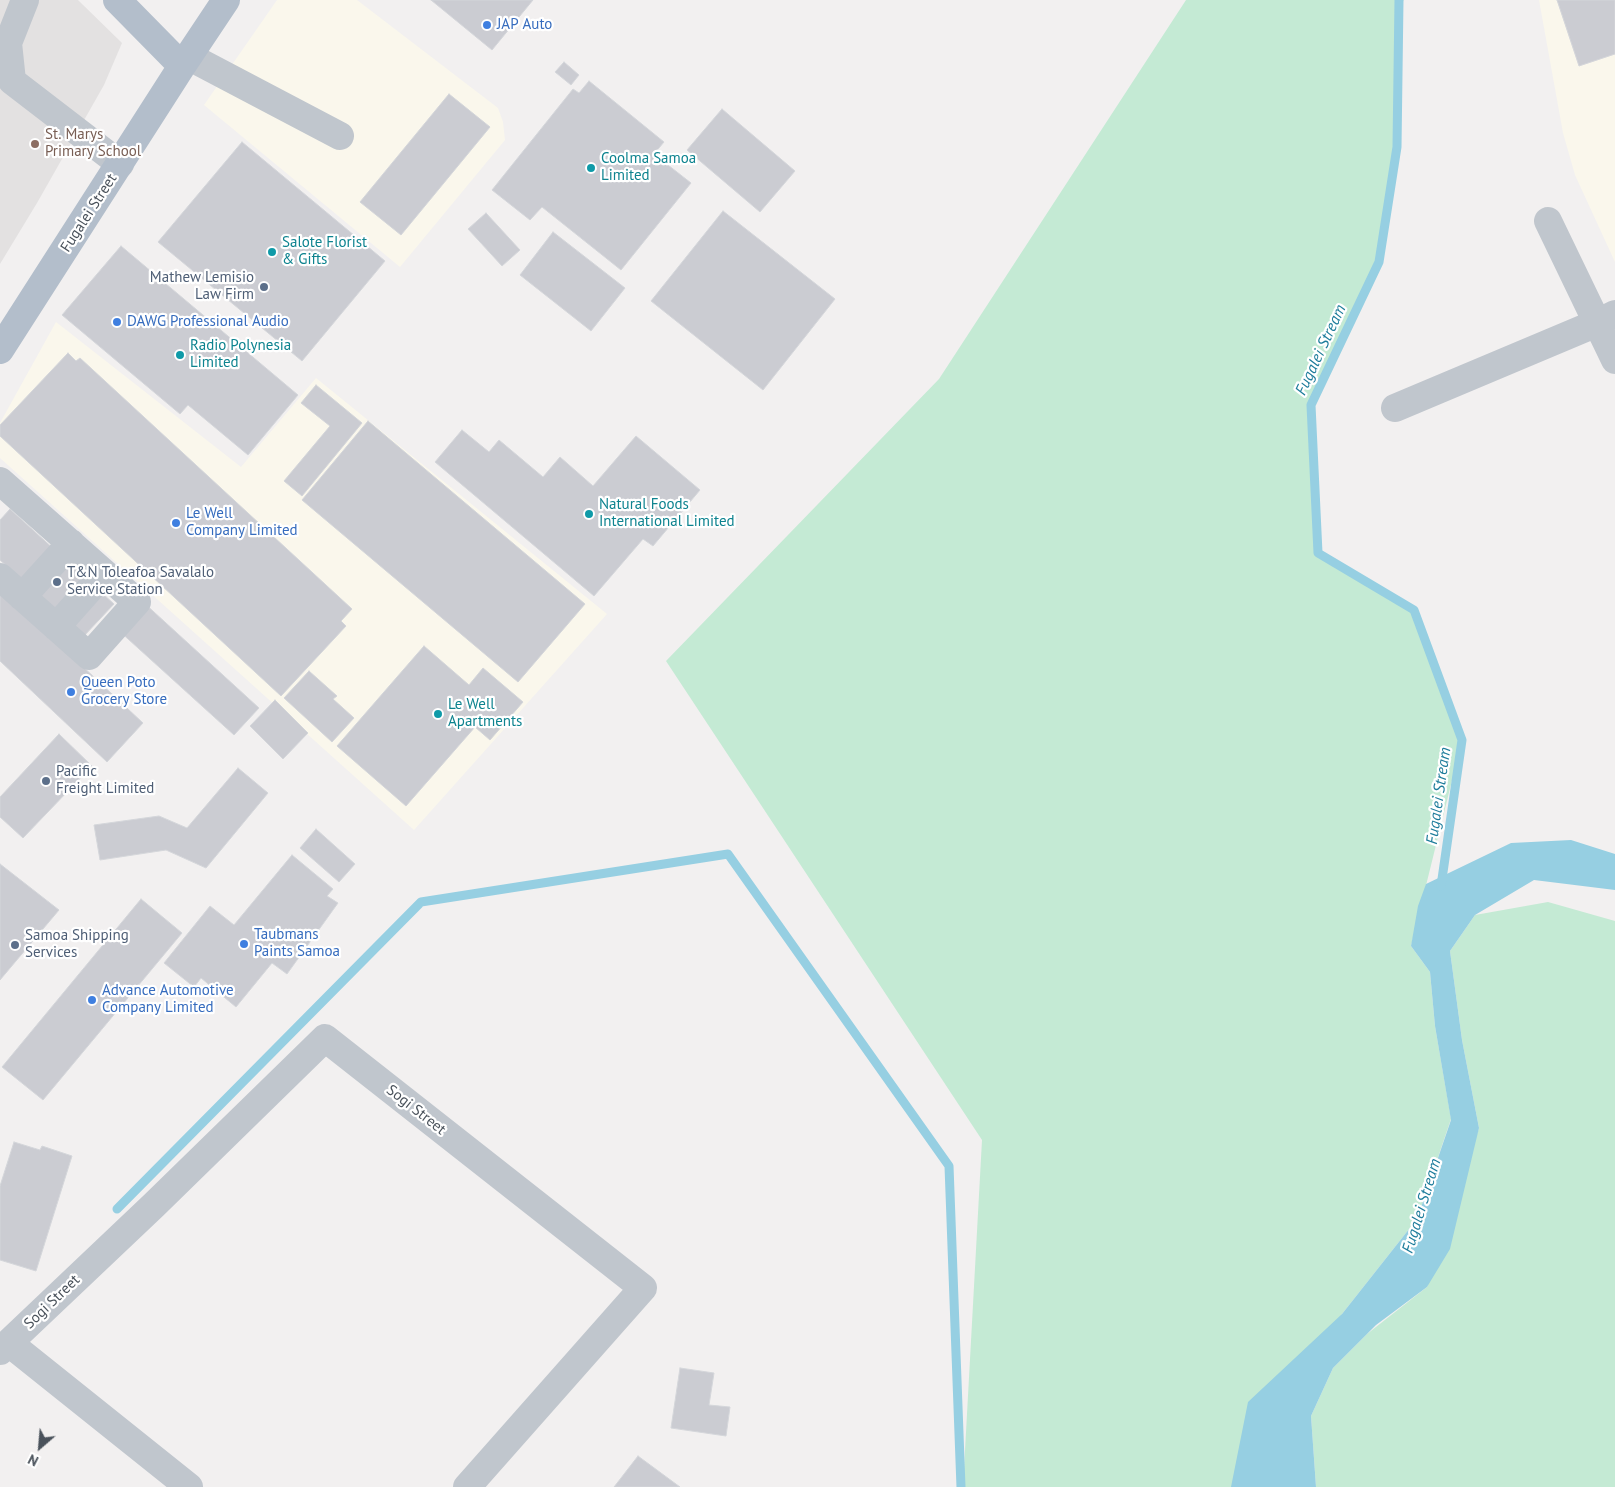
<!DOCTYPE html>
<html>
<head>
<meta charset="utf-8">
<style>
	body { margin:0 }
	#map { position:relative; width:1615px; height:1487px; overflow:hidden; background:#f2f0f0; font-family:"PT Sans",sans-serif }
	canvas { display:block }
	.north { position:absolute; left:15px; top:1422px; width:50px; height:50px; -webkit-text-stroke:4px #fff; paint-order:stroke; rotate:207deg; font-size:14px; font-weight:700; line-height:20px; text-align:center; color:#4a525b }
	.north::after { content:''; display:block; margin:auto; width:18px; height:22px; background:#4a525b; clip-path:polygon(50% 0,100% 100%,50% 72%,0 100%) }
</style>
</head>
<body>
<div id="map">
<canvas width="1615" height="1487"></canvas>
<div class="north">N</div>
</div>
<script>
const ctx = document.querySelector('canvas').getContext('2d');
ctx.lineJoin = 'round';
function fillPath(path, color) { ctx.fillStyle = color; ctx.fill(path, 'evenodd'); }
const toPath = rows => new Path2D(rows.map(r => 'M' + r).join(''));
function stroke(path, color, width, dash) { ctx.strokeStyle = color; ctx.lineWidth = width; ctx.lineCap = dash ? 'butt' : 'round'; ctx.setLineDash(dash || []); ctx.stroke(path); }
function drawText(font, color, halo, rows, align = 'center') {
  ctx.font = font + ' "PT Sans",sans-serif'; ctx.lineWidth = 4.5; ctx.setLineDash([]); ctx.textBaseline = 'middle'; ctx.strokeStyle = halo; ctx.fillStyle = color; for (const [text, x, y, turn = 0] of rows) {
    ctx.save(); ctx.translate(x, y); ctx.rotate((+turn || 0) * Math.PI / 180); ctx.textAlign = isNaN(turn) ? turn : align; if (halo) ctx.strokeText(text, 0, 0); ctx.fillText(text, 0, 0); ctx.restore();
  }
}
const commercial = toPath([
	[277,0,357,0,498,108,503,122,505,140,400,267,204,105],
	[1539,0,1615,0,1615,262,1575,175,1563,133],
	[56,322,241,467,316,378,607,614,414,830,0,458,0,423]
]);
const education = toPath([
	[0,0,78,0,122,43,104,85,37,203,0,264]
]);
const green = toPath([
	[1186,0,1404,0,1399,4,1397,147,1379,262,1311,405,1318,552,1414,610,1462,740,1411,946,1430,972,1435,1026,1451,1119,1417,1219,1342,1314,1232,1487,963,1487,982,1140,666,661,939,379],
	[1548,902,1615,921,1615,1487,1316,1487,1311,1416,1333,1368,1367,1334,1427,1287,1479,1128,1462,1040,1450,951,1475,915]
]);
const water = toPath([
	[1571,840,1615,854,1615,890,1534,880,1475,915,1450,951,1462,1040,1479,1128,1450,1249,1427,1287,1376,1325,1333,1368,1311,1416,1316,1487,1231,1487,1248,1402,1342,1314,1417,1219,1451,1120,1435,1026,1430,972,1411,946,1418,906,1426,884,1511,843]
]);
const stream = toPath([
	[1399,0,1397,147,1379,262,1311,405,1318,553,1414,610,1462,740,1441,886],
	[117,1209,421,902,728,854,949,1166,961,1487]
]);
const building = toPath([
	[431,0,533,0,492,50,431,0],
	[1557,0,1615,0,1615,54,1579,66,1557,0],
	[564,62,579,75,571,85,555,72,564,62],
	[589,81,664,142,654,154,691,183,621,270,542,207,530,220,492,190,573,89,579,93,589,81],
	[449,94,490,127,401,235,360,202,449,94],
	[722,109,795,171,760,212,687,150,722,109],
	[242,142,385,261,302,361,158,242,242,142],
	[723,211,835,299,763,390,651,301,723,211],
	[486,213,520,250,502,266,468,229,486,213],
	[553,232,625,288,591,331,520,275,553,232],
	[121,246,298,395,248,455,188,405,180,414,62,315,121,246],
	[68,353,76,361,80,358,352,609,341,621,346,626,281,696,0,436,0,425,68,353],
	[316,385,362,423,302,496,284,481,330,426,301,403,316,385],
	[368,421,585,604,518,682,302,500,368,421],
	[462,430,489,452,499,440,543,477,560,457,593,486,636,436,700,490,653,546,643,539,594,596,435,462,462,430],
	[10,509,114,604,84,636,0,560,0,520,10,509],
	[0,589,143,723,107,762,0,661,0,589],
	[142,601,259,708,234,735,117,629,142,601],
	[424,646,469,685,483,668,523,702,490,740,475,727,406,806,337,746,424,646],
	[309,671,337,696,333,699,354,718,332,742,284,698,309,671],
	[275,700,308,733,283,759,250,726,275,700],
	[59,734,92,766,23,838,0,817,0,797,59,734],
	[238,768,268,793,206,868,166,850,100,860,94,825,159,816,187,828,238,768],
	[316,829,355,864,339,882,300,848,316,829],
	[292,855,333,889,327,896,338,903,287,974,272,963,236,1007,201,978,194,987,164,963,210,906,234,925,292,855],
	[0,864,59,910,0,980,0,864],
	[141,899,182,933,43,1100,2,1067,141,899],
	[14,1142,40,1150,42,1146,72,1156,36,1271,0,1260,0,1186,14,1142],
	[680,1368,714,1373,709,1405,730,1407,726,1436,671,1428,680,1368],
	[638,1456,680,1487,614,1487,638,1456]
]);
const minor = toPath([
	[25,0,8,43,12,81,120,164],
	[188,56,340,136],
	[1548,221,1615,360],
	[1395,408,1597,323,1615,314],
	[0,481,137,602,89,656,0,577],
	[22,597,71,543],
	[56,627,104,573],
	[9,1343,189,1487],
	[0,1351,154,1205,325,1038,643,1288,467,1487]
]);
const major = toPath([
	[117,0,182,66],
	[0,350,182,66,226,0]
]);
const markers = [
	[487,25,5,"#3f7fe0"],
	[35,144,5,"#8d6e63"],
	[591,168,5,"#0f9aa8"],
	[272,252,5,"#0f9aa8"],
	[264,287,5,"#5c6f8a"],
	[117,322,5,"#3f7fe0"],
	[180,355,5,"#0f9aa8"],
	[589,514,5,"#0f9aa8"],
	[176,523,5,"#3f7fe0"],
	[57,582,5,"#5c6f8a"],
	[71,692,5,"#3f7fe0"],
	[438,714,5,"#0f9aa8"],
	[46,781,5,"#5c6f8a"],
	[244,944,5,"#3f7fe0"],
	[15,945,5,"#5c6f8a"],
	[92,1000,5,"#3f7fe0"]
];
const shopNames = [
	["JAP Auto",497,25],
	["DAWG Professional Audio",127,322],
	["Le Well",186,514],
	["Company Limited",186,531],
	["Queen Poto",81,683],
	["Grocery Store",81,700],
	["Taubmans",254,935],
	["Paints Samoa",254,952],
	["Advance Automotive",102,991],
	["Company Limited",102,1008]
];
const educationNames = [
	["St. Marys",45,135],
	["Primary School",45,152]
];
const cultureNames = [
	["Coolma Samoa",601,159],
	["Limited",601,176],
	["Salote Florist",282,243],
	["& Gifts",282,260],
	["Radio Polynesia",190,346],
	["Limited",190,363],
	["Natural Foods",599,505],
	["International Limited",599,522],
	["Le Well",448,705],
	["Apartments",448,722]
];
const streetNames = [
	["Fugalei Street",89,213,-57],
	["Sogi Street",416,1110,38],
	["Sogi Street",52,1302,-44]
];
const serviceNames = [
	["Mathew Lemisio",254,278,"right"],
	["Law Firm",254,295,"right"],
	["T&N Toleafoa Savalalo",67,573],
	["Service Station",67,590],
	["Pacific",56,772],
	["Freight Limited",56,789],
	["Samoa Shipping",25,936],
	["Services",25,953]
];
const waterNames = [
	["Fugalei Stream",1321,350,-65],
	["Fugalei Stream",1439,796,-82],
	["Fugalei Stream",1422,1206,-73]
];
fillPath(commercial, '#faf7ec');
fillPath(education, '#e3e1e1');
fillPath(green, '#c4ead4');
fillPath(water, '#96cfe2');
stroke(stream, '#96cfe2', 9);
fillPath(building, '#cbccd2');
stroke(building, '#d4d6da', 1);
stroke(minor, '#c0c6cd', 28);
stroke(major, '#b3becb', 28);
for (const [x, y, r, color] of markers) { const dot = new Path2D(); dot.arc(x, y, r, 0, 2 * Math.PI); ctx.fillStyle = color; ctx.fill(dot); stroke(dot, '#fff', 2); }
drawText('15px', '#366cbe', '#fff', shopNames, 'left');
drawText('15px', '#785e54', '#fff', educationNames, 'left');
drawText('15px', '#0d838f', '#fff', cultureNames, 'left');
drawText('15px', '#4a525b', '#fff', streetNames);
drawText('15px', '#4e5e75', '#fff', serviceNames, 'left');
drawText('italic 16px', '#1d7c9b', '#fff', waterNames);
</script>
</body>
</html>
